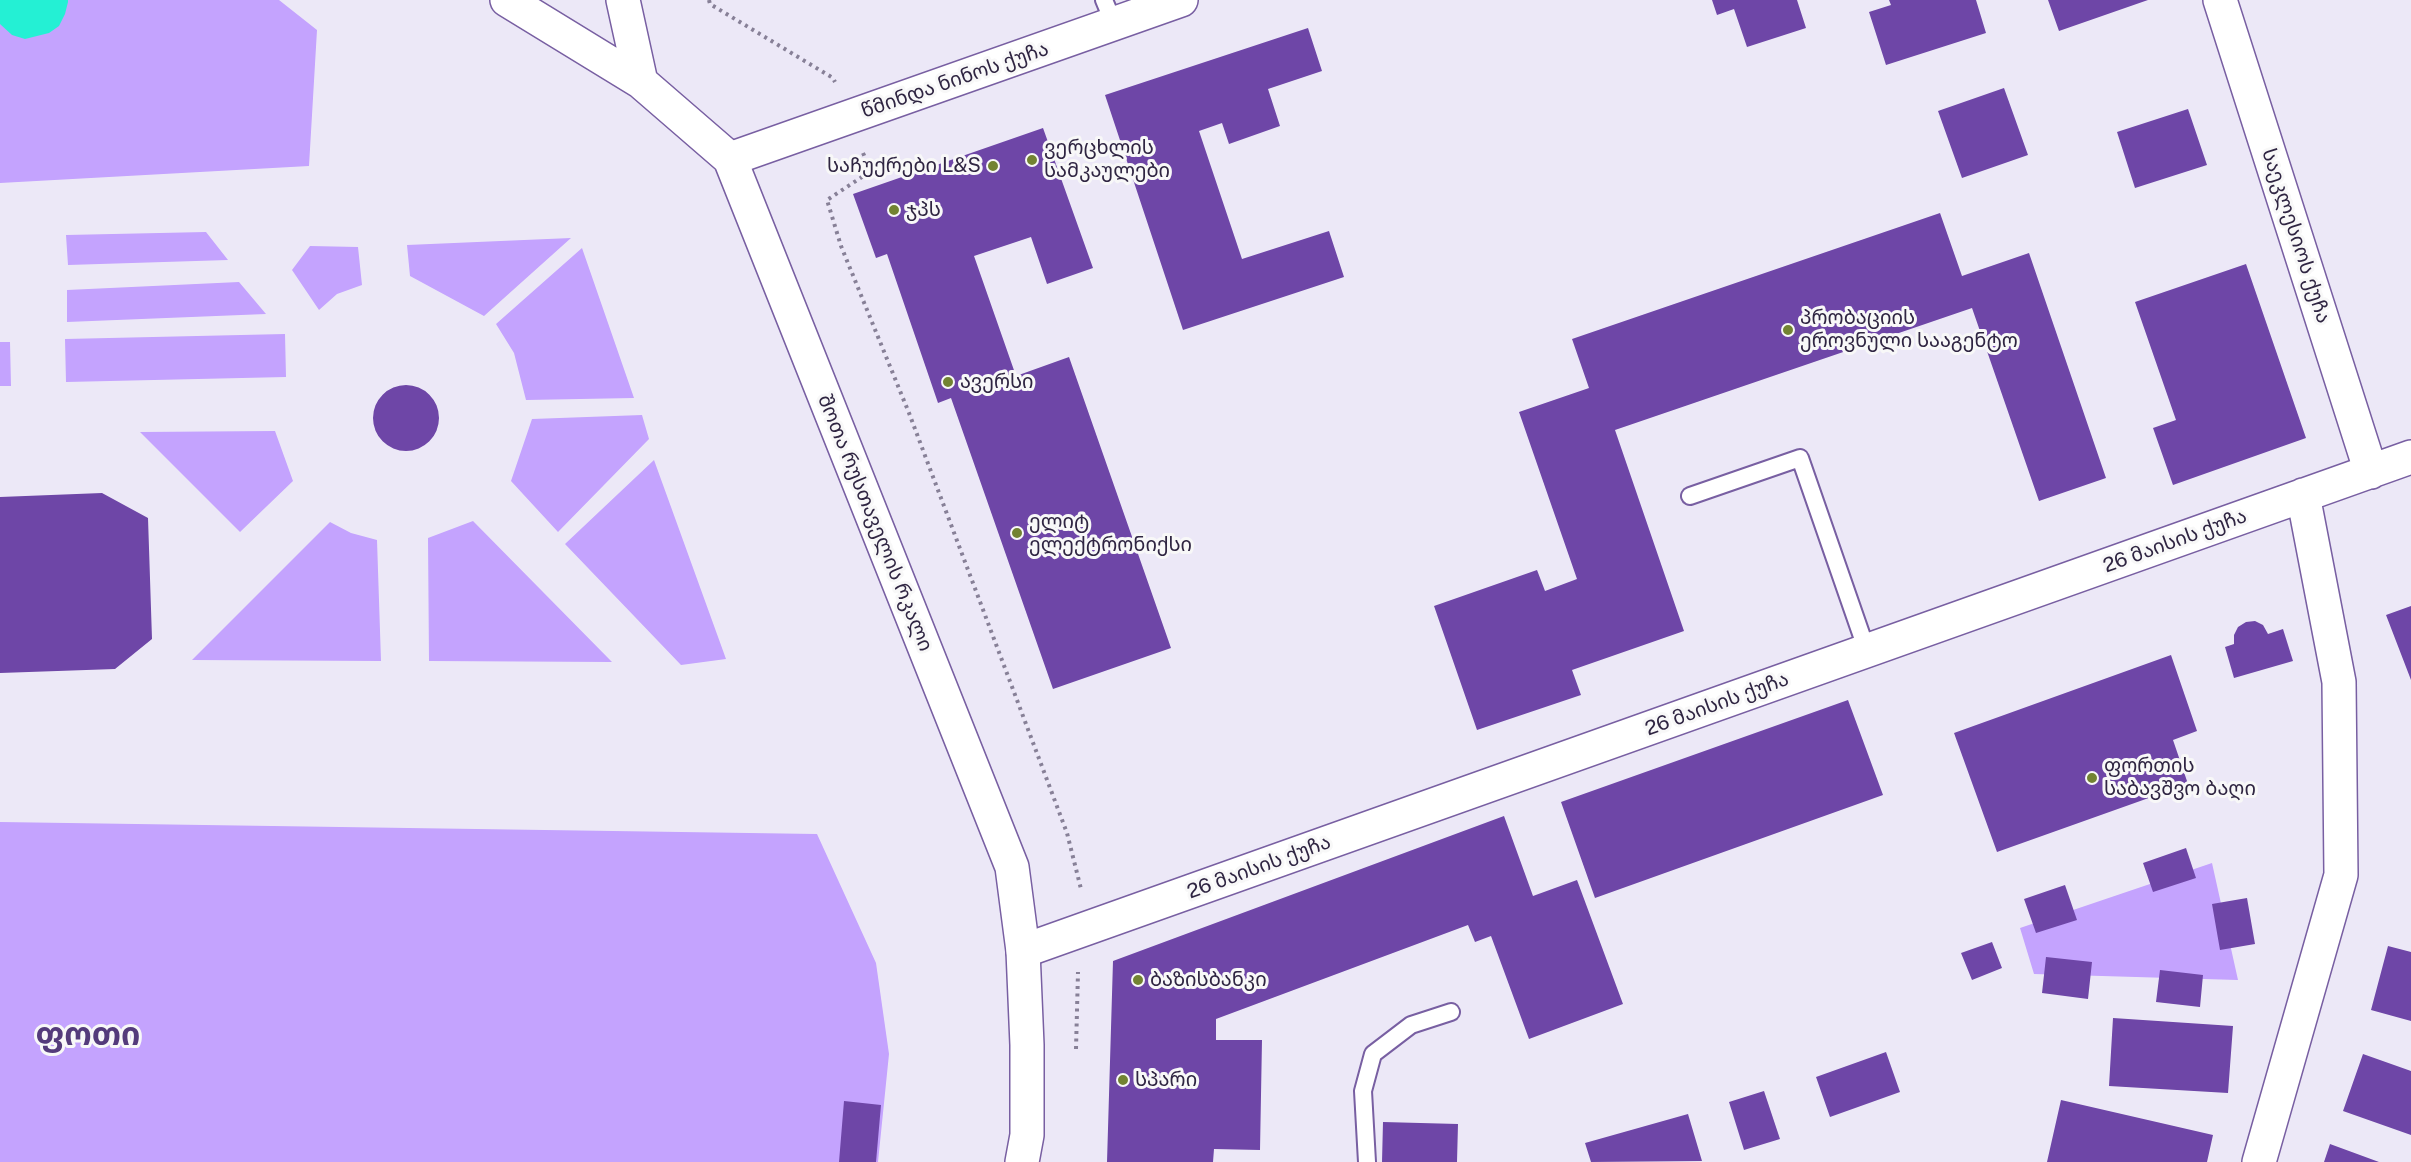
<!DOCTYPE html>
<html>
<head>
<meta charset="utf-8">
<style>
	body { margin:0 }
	canvas { display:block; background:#ece8f7 }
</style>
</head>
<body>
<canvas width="2411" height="1162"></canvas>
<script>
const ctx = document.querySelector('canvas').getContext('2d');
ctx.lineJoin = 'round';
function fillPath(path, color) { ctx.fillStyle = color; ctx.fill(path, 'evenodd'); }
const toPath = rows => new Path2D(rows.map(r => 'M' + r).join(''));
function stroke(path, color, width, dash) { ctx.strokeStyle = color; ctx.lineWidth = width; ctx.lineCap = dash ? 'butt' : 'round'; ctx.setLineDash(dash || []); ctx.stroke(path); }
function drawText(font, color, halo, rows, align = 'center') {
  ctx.font = font + ' "Public Sans","Noto Sans Georgian",sans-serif'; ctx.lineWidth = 6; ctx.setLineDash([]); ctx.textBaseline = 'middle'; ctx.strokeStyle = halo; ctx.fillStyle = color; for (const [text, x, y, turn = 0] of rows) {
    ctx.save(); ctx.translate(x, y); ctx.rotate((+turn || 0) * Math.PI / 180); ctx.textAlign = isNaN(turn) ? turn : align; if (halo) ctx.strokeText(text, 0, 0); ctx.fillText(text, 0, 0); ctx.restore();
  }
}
const green = toPath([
	[0,0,279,0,317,30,309,166,0,183],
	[206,232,228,260,68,265,66,235],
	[571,238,484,316,410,276,407,245],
	[310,246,358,247,362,285,337,294,319,310,292,270],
	[582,248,634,398,526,400,514,353,496,324],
	[239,282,266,314,67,322,67,290],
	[285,334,286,377,66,382,65,339],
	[0,342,10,342,11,386,0,386],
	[642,415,649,439,558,532,511,481,532,419],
	[275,431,293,481,240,532,140,432],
	[654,460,726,659,681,665,565,544],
	[473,521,612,662,429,661,428,538],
	[330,522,351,533,377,540,381,661,192,660],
	[0,822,817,834,876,963,889,1054,878,1162,0,1162],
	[2212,863,2238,980,2034,974,2020,928]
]);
const water = toPath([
	[0,0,68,0,68,2,65,14,59,26,49,33,25,39,12,35,0,24]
]);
const building = toPath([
	[1712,0,1797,0,1806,28,1747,47,1734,9,1717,15],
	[1889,0,1976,0,1986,33,1886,65,1869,12,1891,5],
	[2048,0,2148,0,2059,31],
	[1308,28,1322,71,1268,89,1280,126,1229,144,1222,123,1199,131,1242,259,1329,231,1344,277,1183,330,1105,95],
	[2004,88,2028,155,1962,178,1938,111],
	[2188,109,2207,165,2135,188,2117,132],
	[1043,128,1093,268,1047,284,1031,237,974,256,1016,376,1069,357,1171,648,1053,689,951,398,938,403,887,254,876,258,853,194],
	[1940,213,1962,276,2029,253,2106,478,2039,501,1972,308,1615,430,1684,631,1572,670,1581,695,1477,730,1434,606,1537,570,1545,591,1577,579,1519,412,1589,388,1572,339],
	[2246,264,2306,438,2173,485,2153,428,2176,420,2135,302],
	'373 418a33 33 0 1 1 66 0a33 33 0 1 1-66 0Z',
	[102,493,148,518,152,639,115,669,0,673,0,497],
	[2411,606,2411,680,2386,615],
	[2255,621,2263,625,2268,634,2283,629,2293,661,2234,678,2225,647,2234,644,2234,635,2238,627,2246,622],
	[2171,655,2197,731,2173,740,2188,784,1997,852,1954,733],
	[1848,700,1883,795,1595,898,1561,802],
	[1504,816,1533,896,1577,880,1623,1004,1529,1039,1491,936,1475,942,1468,925,1216,1019,1216,1040,1262,1040,1260,1150,1214,1149,1213,1162,1107,1162,1113,961],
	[2186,848,2196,878,2153,892,2143,863],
	[2065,885,2077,920,2036,933,2024,899],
	[2247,898,2255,944,2220,950,2212,904],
	[1992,942,2002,968,1972,980,1961,953],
	[2388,946,2411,952,2411,1021,2371,1010],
	[2046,957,2092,962,2088,999,2042,993],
	[2160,970,2203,975,2200,1007,2156,1002],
	[2113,1018,2233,1026,2228,1093,2109,1086],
	[1886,1052,1900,1092,1830,1117,1816,1077],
	[2363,1054,2411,1071,2411,1135,2343,1111],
	[1764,1091,1780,1139,1744,1150,1729,1102],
	[2061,1100,2213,1135,2207,1162,2047,1162],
	[844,1101,881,1105,876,1162,839,1162],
	[1688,1114,1702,1161,1591,1162,1585,1143],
	[1383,1122,1458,1124,1457,1162,1382,1162],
	[2330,1144,2379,1162,2324,1162]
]);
const path = toPath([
	[709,0,710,4,833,78,835,82],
	[863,153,871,171,827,200,841,246,909,413,1067,833,1081,889],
	[1076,1049,1078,972]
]);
const lane = toPath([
	[1104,0,1114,24],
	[1690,496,1800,458,1867,651],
	[1367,1162,1363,1091,1373,1054,1411,1025,1451,1012]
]);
const street = toPath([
	[2220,0,2371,472],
	[730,159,1181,0],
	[1023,951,2411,457],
	[2259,1162,2341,875,2339,682,2303,495]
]);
const secondary = toPath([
	[507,0,641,82,730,159,1012,867,1023,951,1027,1045,1027,1135,1022,1162],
	[623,0,641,82]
]);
const markers = [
	[1032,160,6,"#728332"],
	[993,166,6,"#728332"],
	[894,210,6,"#728332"],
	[1788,330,6,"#728332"],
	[948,382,6,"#728332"],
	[1017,533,6,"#728332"],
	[2092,778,6,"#728332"],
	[1138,980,6,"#728332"],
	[1123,1080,6,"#728332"]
];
const streetNames = [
	["წმინდა ნინოს ქუჩა",955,80,-19],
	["საეკლესიოს ქუჩა",2296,236,72],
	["შოთა რუსთაველის რკალი",875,523,68],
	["26 მაისის ქუჩა",2175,541,-20],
	["26 მაისის ქუჩა",1717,704,-20],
	["26 მაისის ქუჩა",1259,867,-20]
];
const poiNames = [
	["ვერცხლის",1044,148],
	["სამკაულები",1044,171],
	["საჩუქრები L&S",981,166,"right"],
	["ჯპს",906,210],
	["პრობაციის",1800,318],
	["ეროვნული სააგენტო",1800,341],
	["ავერსი",960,382],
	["ელიტ",1029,522],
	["ელექტრონიქსი",1029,545],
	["ფორთის",2104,766],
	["საბავშვო ბაღი",2104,789],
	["ბაზისბანკი",1150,980],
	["სპარი",1135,1080]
];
const townNames = [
	["ფოთი",88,1035]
];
fillPath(green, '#c4a3fe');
fillPath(water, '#24f0d4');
fillPath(building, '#6e46a7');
stroke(lane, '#785fa2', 20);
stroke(street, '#785fa2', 36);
stroke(secondary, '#785fa2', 36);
stroke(path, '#878097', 4, [3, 4.5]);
stroke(lane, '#fff', 16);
stroke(street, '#fff', 33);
stroke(secondary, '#fff', 33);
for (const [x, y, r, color] of markers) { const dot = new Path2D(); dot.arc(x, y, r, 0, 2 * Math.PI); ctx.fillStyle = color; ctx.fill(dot); stroke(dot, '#f8f8f8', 2); }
drawText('20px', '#2f2542', '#f8f8f8', streetNames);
drawText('20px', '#2f2542', '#f8f8f8', poiNames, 'left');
drawText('bold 32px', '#543b7b', '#f8f8f8', townNames);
</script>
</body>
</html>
